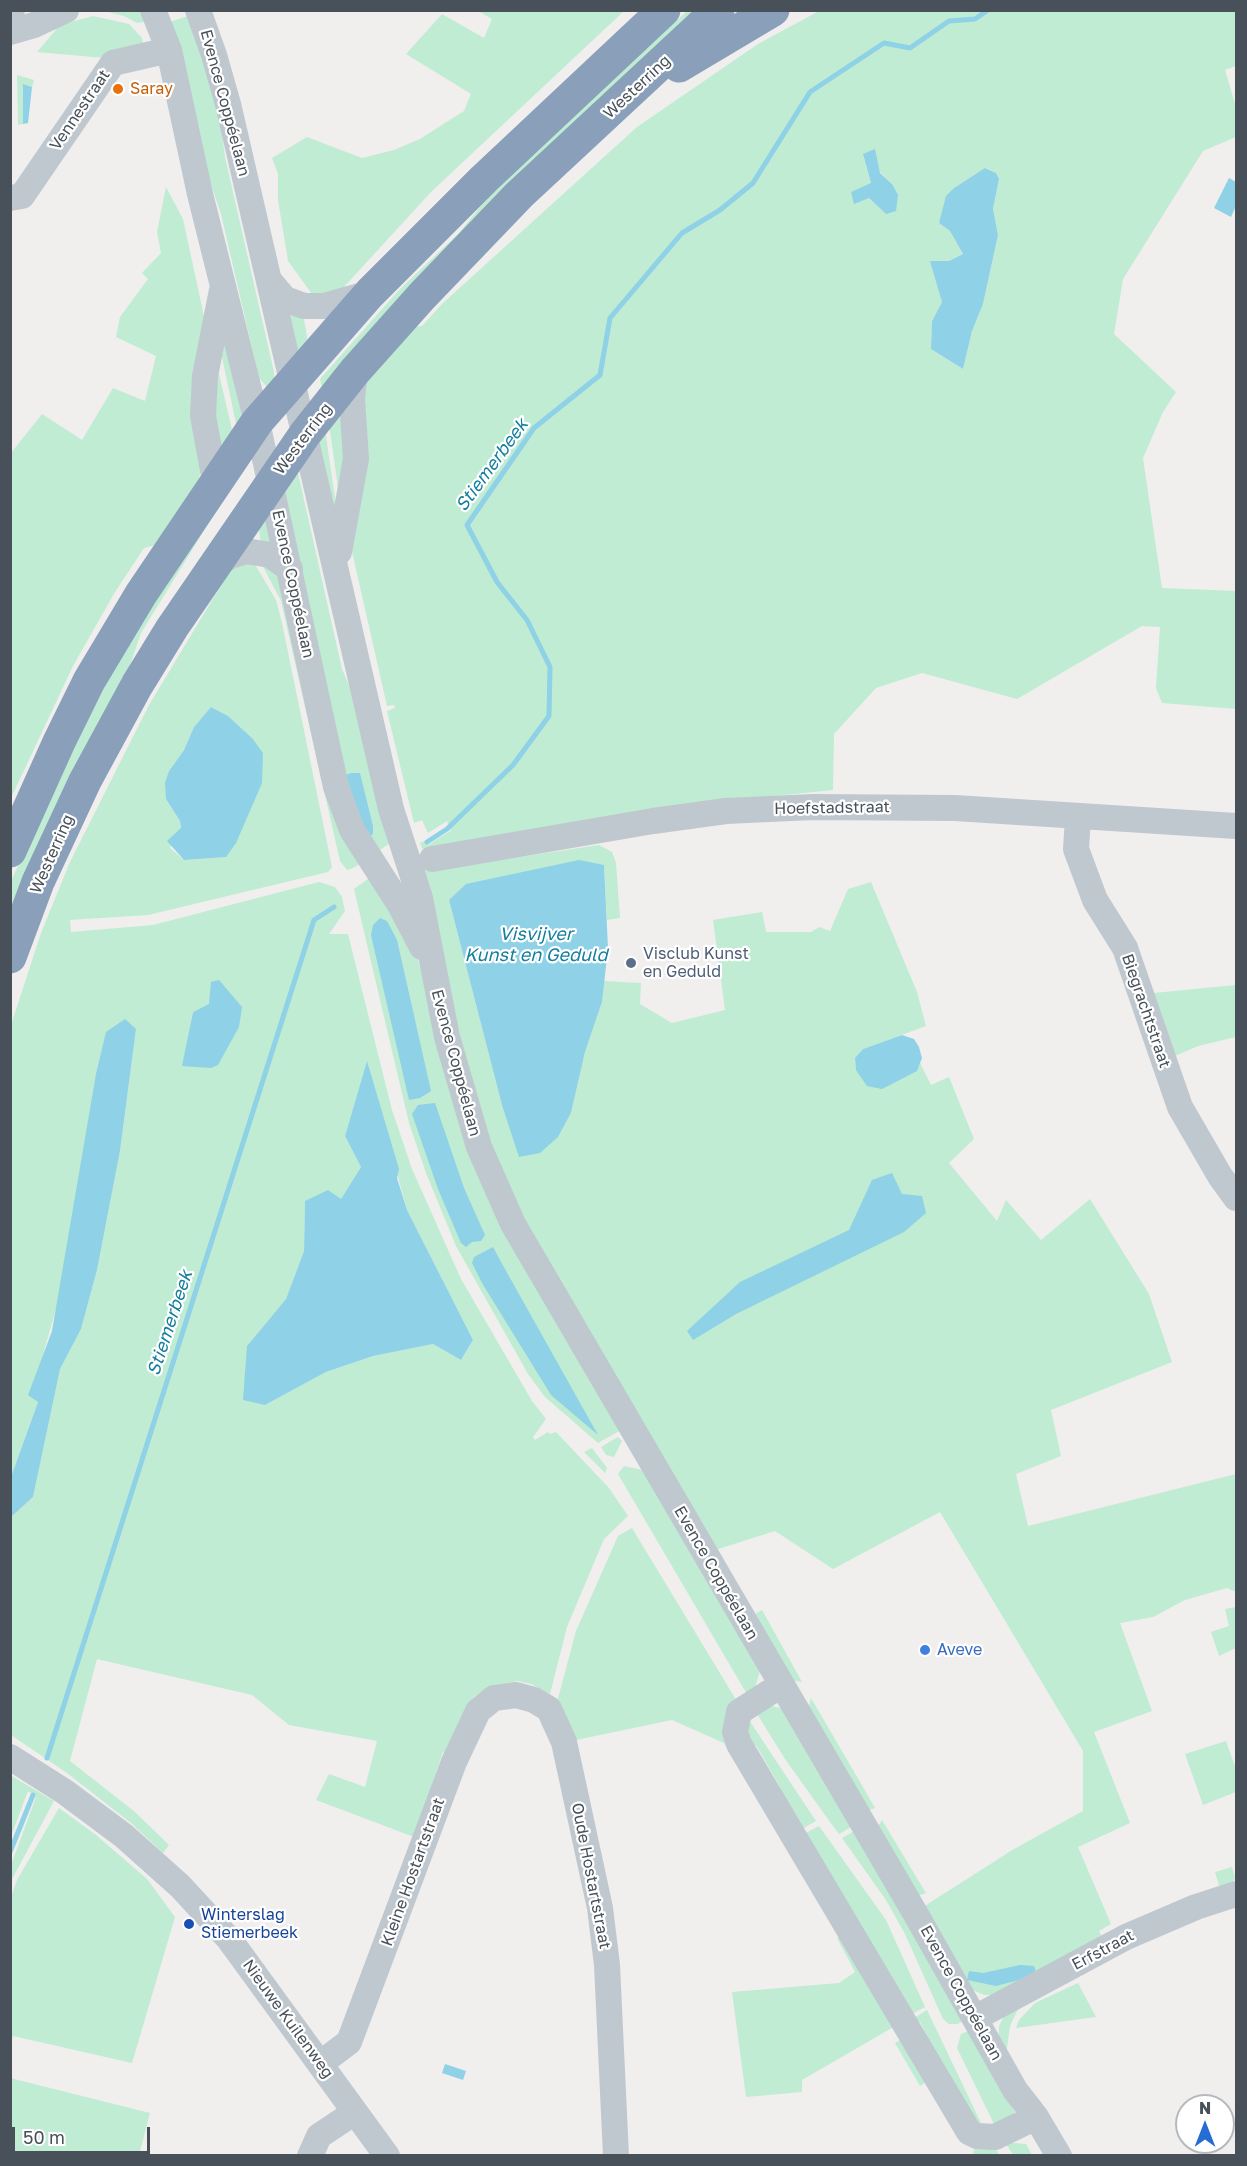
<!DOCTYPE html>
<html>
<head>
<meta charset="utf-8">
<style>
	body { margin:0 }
	#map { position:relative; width:1247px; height:2166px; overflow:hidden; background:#f1eeee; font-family:"Golos Text",sans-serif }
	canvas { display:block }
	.frame { position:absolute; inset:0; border:12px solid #48515a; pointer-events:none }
	.north { position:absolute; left:1175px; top:2094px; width:60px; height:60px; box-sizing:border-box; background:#fff; border:2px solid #b6b9bd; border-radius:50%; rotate:0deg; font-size:16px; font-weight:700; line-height:24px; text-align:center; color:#48515a }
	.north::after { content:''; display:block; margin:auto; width:21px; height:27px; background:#256dd4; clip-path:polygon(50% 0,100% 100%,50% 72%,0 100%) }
	.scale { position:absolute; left:12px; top:2127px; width:138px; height:27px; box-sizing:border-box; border:3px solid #48515a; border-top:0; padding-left:8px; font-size:18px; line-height:21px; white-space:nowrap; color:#48515a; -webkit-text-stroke:4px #fff; paint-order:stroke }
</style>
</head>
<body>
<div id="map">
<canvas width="1247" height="2166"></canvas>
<div class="frame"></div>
<div class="north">N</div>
<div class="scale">50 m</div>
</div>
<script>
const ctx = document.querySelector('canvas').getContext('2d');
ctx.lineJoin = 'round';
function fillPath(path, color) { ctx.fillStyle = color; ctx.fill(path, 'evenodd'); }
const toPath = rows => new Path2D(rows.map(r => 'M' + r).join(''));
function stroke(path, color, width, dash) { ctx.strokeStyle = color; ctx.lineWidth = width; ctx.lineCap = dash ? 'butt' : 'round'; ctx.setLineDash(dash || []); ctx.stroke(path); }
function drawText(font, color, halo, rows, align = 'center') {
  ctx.font = font + ' "Golos Text",sans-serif'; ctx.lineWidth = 4.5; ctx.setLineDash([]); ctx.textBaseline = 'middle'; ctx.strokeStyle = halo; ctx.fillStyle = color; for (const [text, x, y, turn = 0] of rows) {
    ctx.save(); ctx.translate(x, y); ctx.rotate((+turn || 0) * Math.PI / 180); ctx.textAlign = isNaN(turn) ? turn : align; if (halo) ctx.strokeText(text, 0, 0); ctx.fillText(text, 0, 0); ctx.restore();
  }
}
const green = toPath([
	[104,11,140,11,151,21,137,23,124,16],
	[478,11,624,11,431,192,343,288,331,294,312,294,288,261,278,200,278,174,272,158,307,137,362,158,394,150,420,139,464,111,471,94,406,54,442,14,484,38,492,19],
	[687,11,702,11,323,392,320,379,399,290,459,233,496,187],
	[819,11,1236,11,1236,66,1225,70,1236,107,1236,137,1203,151,1123,279,1114,334,1176,392,1163,412,1143,458,1162,588,1236,591,1236,709,1162,703,1156,688,1160,627,1142,626,1017,699,922,673,876,688,834,734,833,790,674,806,423,851,420,843,425,841,428,845,450,831,452,834,447,821,428,833,422,820,414,823,387,711,395,708,394,705,387,706,348,534,362,383,408,328,422,326,443,303,637,127,758,44],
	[863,155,892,184,886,214,869,198,871,183],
	[986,168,996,173,999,179,993,209,998,235,983,304,972,331,963,369,931,349,932,321,942,302,949,261,963,254,950,231,939,223,954,188],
	[93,16,129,24,142,38,144,48,105,58,37,52,60,25],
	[188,16,217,95,225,157,274,372,274,380,267,387,259,378,221,214,201,154,169,22],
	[17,75,34,80,32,87,23,84,23,124,18,125],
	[166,187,183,219,205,321,202,468,198,481,156,545,144,548,115,592,73,666,11,798,11,453,42,414,82,440,113,388,145,401,156,356,116,337,120,317,148,279,142,273,161,253,157,232],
	[286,308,303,314,308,342,297,354],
	[222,330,245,414,237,428,219,343],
	[216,361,233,434,220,452,210,418],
	[339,410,348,430,340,502,329,424],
	[325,429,337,512,335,521,313,448],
	[298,473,342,669,362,716,393,841,374,854,351,814,280,493],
	[264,513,275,545,261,545,258,520],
	[213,516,141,633,127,674,11,917,11,881,78,737,139,621],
	[256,559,256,566,276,600,282,623,332,867,328,872,148,915,70,920,71,932,153,925,319,882,335,887,342,897,345,911,329,934,348,934,392,1110,412,1169,461,1279,532,1401,546,1419,533,1437,535,1440,548,1432,550,1434,556,1432,609,1488,628,1516,604,1539,567,1627,550,1694,531,1684,518,1681,492,1685,474,1697,464,1711,449,1754,443,1752,414,1837,316,1800,329,1774,365,1787,377,1741,289,1725,252,1695,97,1659,70,1761,135,1812,169,1845,163,1853,131,1823,67,1773,11,1735,11,1517,33,1497,60,1368,81,1329,97,1270,120,1151,136,1029,42,1358,38,1402,11,1477,11,1025,41,933,70,862,149,705,223,582,224,571],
	[211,707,228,716,252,738,226,857,184,860,170,848,181,829,180,821,166,799,169,771,184,750,194,727],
	[210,1004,183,1066,193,1012],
	[367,1062,407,1210,473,1340,461,1360,433,1344,373,1356,326,1372,265,1405,247,1346,286,1299,304,1251,305,1201,341,1199,361,1167,345,1136],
	[260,561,270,566,282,580,363,862,353,868,347,870,340,861,281,601],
	[599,845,612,852,616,863,620,918,607,920,604,865,449,900,502,1105,558,1137,571,1113,585,1052,602,1002,604,981,641,983,640,1004,672,1023,725,1010,713,920,762,912,766,932,811,932,819,927,830,931,848,889,871,882,917,992,926,1026,863,1049,855,1058,856,1070,916,1071,920,1063,931,1085,949,1077,974,1139,949,1163,997,1221,1006,1200,1041,1240,1090,1199,1149,1294,1172,1362,1051,1410,1061,1456,1016,1474,1028,1526,1236,1474,1236,1592,1227,1588,1185,1600,1153,1617,1120,1623,1152,1711,1094,1732,1130,1823,1078,1847,1111,1924,1099,1931,1103,1939,993,1995,984,1995,968,1988,923,1907,1014,1849,1083,1811,1083,1751,940,1512,833,1569,775,1531,715,1550,521,1217,475,1106,418,858,493,861],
	[372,876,406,928,420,966,444,1071,621,1430,598,1443,545,1397,528,1374,456,1246,426,1173,409,1123,354,889],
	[1236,985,1236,1037,1198,1046,1175,1056,1154,993],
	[618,1437,622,1441,614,1457,606,1455,601,1447],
	[592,1448,607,1468,605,1473,584,1452],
	[624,1466,647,1471,761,1668,753,1694,748,1696,618,1474],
	[632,1528,738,1703,734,1761,724,1743,672,1720,571,1741,565,1713,557,1702,576,1631,618,1536],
	[1236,1607,1236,1648,1219,1656,1211,1632,1229,1626,1225,1609],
	[762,1610,802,1682,790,1680,752,1616],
	[811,1698,867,1794,875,1808,866,1811,808,1710],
	[763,1704,785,1709,853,1826,839,1834,830,1822,785,1759,754,1709],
	[747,1717,816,1821,798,1831,801,1823,784,1795,774,1790,780,1787,756,1745,749,1748],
	[1226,1741,1236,1769,1236,1792,1203,1805,1185,1754],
	[10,1775,54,1801,11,1881,11,1865,36,1797,28,1791,11,1836],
	[59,1808,96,1835,147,1879,175,1917,132,2063,13,2036,11,2042,11,1897,17,1880],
	[882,1820,926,1893,917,1896,877,1828],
	[819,1826,886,1920,925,2007,906,2017,800,1836],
	[856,1830,965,2020,957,2024,949,2024,943,2019,905,1934,886,1900,842,1838],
	[1232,1867,1235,1878,1230,1887,1220,1889,1215,1872],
	[844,1934,897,2025,802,2080,802,2092,746,2097,732,1992,839,1983,855,1972,837,1938],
	[1078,1983,1096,2017,1016,2028,1019,2020,1035,2003],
	[1019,2007,1010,2026,1007,2048,1004,2051,999,2036,999,2026,1004,2016],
	[927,2010,981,2123,969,2119,920,2022,912,2026,909,2021],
	[971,2030,1015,2112,996,2128,957,2048,961,2034],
	[904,2038,929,2081,920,2086,895,2043],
	[10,2078,150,2113,139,2155,11,2155],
	[1005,2142,1026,2144,1032,2155,1013,2155],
	[977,2143,993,2144,999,2155,972,2156]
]);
const water = toPath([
	[23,84,32,87,28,123,23,124],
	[875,149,880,173,892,184,898,195,896,211,886,214,869,198,854,204,851,192,871,183,863,154],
	[985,168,996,173,999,179,993,209,998,235,983,304,972,331,963,369,931,349,932,321,942,302,930,261,949,261,963,254,950,231,939,223,946,196,954,188],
	[1229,178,1236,182,1236,206,1231,217,1214,208],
	[211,707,228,716,252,738,263,753,262,783,236,843,226,857,184,860,167,841,181,828,180,821,166,799,165,783,169,771,184,750,194,727],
	[351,773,360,773,373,826,373,834,369,837,362,828,346,775],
	[579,860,604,865,608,948,602,1002,585,1052,571,1113,558,1137,540,1153,519,1157,502,1105,449,900,466,884],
	[380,918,387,921,397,940,431,1091,420,1098,409,1100,371,935,373,925],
	[219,980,242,1007,239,1027,218,1065,211,1068,182,1066,193,1012,209,1004,211,982],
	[125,1019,136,1029,120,1151,97,1270,81,1329,60,1369,33,1497,11,1517,11,1477,38,1402,28,1395,52,1331,96,1074,106,1032],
	[902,1035,914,1039,919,1047,922,1058,917,1071,882,1089,867,1086,856,1070,855,1058,863,1049],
	[367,1061,399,1169,397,1178,407,1210,473,1340,461,1360,433,1344,373,1356,326,1372,265,1405,243,1400,247,1346,286,1299,304,1251,305,1201,328,1190,341,1199,361,1167,345,1136],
	[435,1103,464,1188,485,1235,481,1241,472,1242,466,1247,461,1243,438,1189,412,1114,418,1105],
	[892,1173,902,1194,922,1196,926,1213,904,1232,736,1314,693,1340,687,1331,740,1282,849,1230,872,1180],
	[493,1247,501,1262,598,1435,551,1395,482,1283,472,1263,474,1257],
	[1020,1965,1034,1966,1036,1972,1019,1980,996,1986,967,1980,969,1971,983,1973],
	[445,2064,466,2071,463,2080,442,2073]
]);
const stream = toPath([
	[427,842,447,829,513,765,549,716,550,667,527,620,497,582,467,525,534,428,600,375,610,318,682,233,720,210,753,183,810,92,884,43,910,48,949,21,975,19,988,10],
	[47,1758,314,920,334,907],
	[10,1852,33,1795]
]);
const minor = toPath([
	[153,10,169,50,200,194,257,422,336,787,352,830,400,905,422,947],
	[198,10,214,55,228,104,391,809,420,898,447,1037,479,1147,513,1224,918,1918,1015,2090,1036,2117,1059,2156],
	[10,11,12,10],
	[10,32,34,25,66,10],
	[10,198,22,196,113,63,169,50],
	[269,280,285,299,304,306,324,306,370,293],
	[215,481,203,416,205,376,222,290],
	[339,552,356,459,352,399,355,371],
	[213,567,230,556,246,551,270,555,290,569],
	[1078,817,1076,849,1095,900,1125,948,1180,1107,1220,1176,1236,1198],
	[432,859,653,821,726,811,813,807,955,808,1236,826],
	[781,1685,739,1712,735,1732,739,1744,969,2132,977,2136,995,2137,1036,2117],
	[10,1757,65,1792,124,1836,180,1886,229,1939,387,2156],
	[975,2018,1126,1937,1196,1907,1236,1894],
	[321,2063,349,2042,454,1762,478,1711,494,1698,516,1695,534,1700,549,1709,564,1742,600,1908,607,1965,616,2156],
	[310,2156,319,2136,355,2112]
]);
const highway = toPath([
	[679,66,773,10],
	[10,851,59,742,89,681,141,594,257,422,370,293,484,179,664,10],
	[10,957,38,882,85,781,137,685,172,628,305,434,355,371,422,296,519,195,718,10]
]);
const markers = [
	[118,89,6,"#e8710a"],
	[631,963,6,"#5c6f8a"],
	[925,1650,6,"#3f7fe0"],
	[189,1924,6,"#1a4fb4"]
];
const streetNames = [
	["Westerring",637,87,-43],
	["Evence Coppéelaan",225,103,75],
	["Vennestraat",80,110,-56],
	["Westerring",303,439,-53],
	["Evence Coppéelaan",293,584,78],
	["Hoefstadstraat",832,808,-1],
	["Westerring",52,854,-66],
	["Biegrachtstraat",1146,1011,71],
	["Evence Coppéelaan",456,1063,75],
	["Evence Coppéelaan",716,1573,60],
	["Kleine Hostartstraat",413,1872,-70],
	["Oude Hostartstraat",591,1876,79],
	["Erfstraat",1103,1950,-28],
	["Evence Coppéelaan",961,1993,61],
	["Nieuwe Kuilenweg",288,2019,54]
];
const foodNames = [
	["Saray",130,89]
];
const serviceNames = [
	["Visclub Kunst",643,954],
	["en Geduld",643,972]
];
const shopNames = [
	["Aveve",937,1650]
];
const transitNames = [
	["Winterslag",201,1915],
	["Stiemerbeek",201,1933]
];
const waterNames = [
	["Stiemerbeek",492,465,-54],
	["Visvijver",536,934],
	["Kunst en Geduld",536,955],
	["Stiemerbeek",170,1323,-72]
];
fillPath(green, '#bfecd2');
fillPath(water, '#8fd1e6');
stroke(stream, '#8fd1e6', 5);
stroke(minor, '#c0c8cf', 26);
stroke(highway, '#899fba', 33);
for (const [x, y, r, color] of markers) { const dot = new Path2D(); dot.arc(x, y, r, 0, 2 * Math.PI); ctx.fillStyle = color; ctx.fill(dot); stroke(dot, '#fff', 2); }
drawText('16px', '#48515a', '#fff', streetNames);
drawText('16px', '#c56008', '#fff', foodNames, 'left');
drawText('16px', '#4e5e75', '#fff', serviceNames, 'left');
drawText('16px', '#366cbe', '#fff', shopNames, 'left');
drawText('16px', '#164399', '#fff', transitNames, 'left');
drawText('italic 18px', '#167e9f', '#fff', waterNames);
</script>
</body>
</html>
